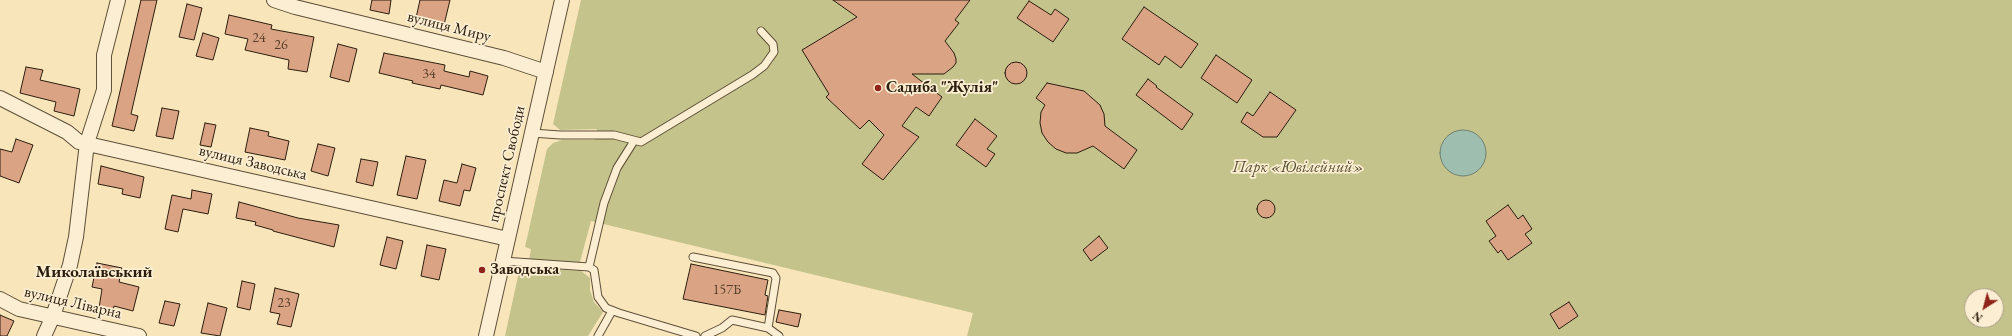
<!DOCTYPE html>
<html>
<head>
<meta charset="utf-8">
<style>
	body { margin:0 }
	#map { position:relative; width:2012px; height:336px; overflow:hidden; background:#f9e5ba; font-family:"EB Garamond",serif }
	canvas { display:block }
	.north { position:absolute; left:1964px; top:288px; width:40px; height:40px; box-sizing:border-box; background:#fbeed2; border:1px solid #a89b84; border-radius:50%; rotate:216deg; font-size:11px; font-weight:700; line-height:16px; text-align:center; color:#2b1e0e }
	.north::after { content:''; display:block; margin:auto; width:14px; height:18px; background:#8f2418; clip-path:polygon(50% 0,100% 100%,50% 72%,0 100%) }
</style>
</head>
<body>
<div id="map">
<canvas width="2012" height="336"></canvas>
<div class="north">N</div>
</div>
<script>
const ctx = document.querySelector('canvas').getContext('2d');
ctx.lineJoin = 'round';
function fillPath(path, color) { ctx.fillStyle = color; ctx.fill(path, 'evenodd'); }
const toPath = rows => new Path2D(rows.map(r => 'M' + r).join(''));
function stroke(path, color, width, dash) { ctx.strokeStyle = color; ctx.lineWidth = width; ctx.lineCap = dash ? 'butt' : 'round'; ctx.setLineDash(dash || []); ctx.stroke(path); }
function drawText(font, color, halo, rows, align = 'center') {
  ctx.font = font + ' "EB Garamond",serif'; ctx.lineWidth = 3.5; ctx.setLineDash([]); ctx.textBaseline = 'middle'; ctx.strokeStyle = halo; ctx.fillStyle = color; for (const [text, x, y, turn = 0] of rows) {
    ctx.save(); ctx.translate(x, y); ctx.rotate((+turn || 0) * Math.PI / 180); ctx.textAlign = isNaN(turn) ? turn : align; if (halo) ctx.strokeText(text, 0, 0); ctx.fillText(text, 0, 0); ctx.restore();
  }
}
const green = toPath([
	[581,0,2012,0,2012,336,967,336,973,313,591,221,580,262,529,261,531,249,525,247,547,149,553,143,562,140,595,140,597,129,560,130,553,124],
	[1972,296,1996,296,1996,320,1972,320],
	[520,267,581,271,590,278,590,290,594,302,603,312,588,336,505,336]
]);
const water = toPath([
	'1440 153a23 23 0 1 1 46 0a23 23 0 1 1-46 0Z'
]);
const building = toPath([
	[141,0,157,0,131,114,138,116,134,131,112,126,141,0],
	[372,0,391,0,389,14,370,10,372,0],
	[420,0,450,0,444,25,416,18,420,0],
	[833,0,970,0,955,20,959,23,945,41,954,53,956,59,956,63,953,67,944,74,912,74,942,97,929,116,916,107,902,126,919,137,883,180,862,164,884,135,869,120,860,129,826,97,829,94,802,50,857,17,833,0],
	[1029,1,1051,15,1055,9,1069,19,1053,42,1017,18,1029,1],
	[187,4,202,8,194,40,179,37,187,4],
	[1144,7,1198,44,1181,68,1165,56,1159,65,1122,39,1144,7],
	[229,15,272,25,271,29,314,37,307,72,288,69,289,60,245,50,248,39,225,34,229,15],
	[203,33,219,38,213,60,196,56,203,33],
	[338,44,357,49,349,82,330,77,338,44],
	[384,53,445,65,444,71,469,77,470,71,488,76,483,95,441,85,440,89,412,83,413,81,379,73,384,53],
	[1216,55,1252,80,1237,103,1201,78,1216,55],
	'1005 73a11 11 0 1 1 22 0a11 11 0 1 1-22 0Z',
	[26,67,43,70,40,80,80,89,74,116,54,111,56,102,20,93,26,67],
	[1148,79,1157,86,1156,87,1193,114,1182,130,1136,95,1148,79],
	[1047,83,1084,91,1100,105,1104,114,1105,126,1137,150,1124,169,1093,146,1077,153,1066,153,1056,149,1048,142,1042,133,1040,123,1041,112,1045,105,1036,98,1047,83],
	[1270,92,1296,110,1277,137,1263,137,1241,122,1247,112,1253,116,1270,92],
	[162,108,179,111,173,139,156,136,162,108],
	[975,119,997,136,987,149,995,154,986,167,956,145,975,119],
	[205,123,216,125,211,147,200,145,205,123],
	[250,128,269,132,268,136,289,141,285,160,245,152,250,128],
	[16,139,33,145,19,183,0,176,0,149,12,152,16,139],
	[318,144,335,148,328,176,311,171,318,144],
	[406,156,426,160,417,199,397,195,406,156],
	[361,159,378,162,373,186,356,182,361,159],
	[462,164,476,168,470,191,464,190,460,206,439,201,444,180,457,183,462,164],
	[101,166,144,177,140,198,122,194,123,189,98,184,101,166],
	[192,190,212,194,208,214,183,209,178,232,165,229,172,195,191,199,192,190],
	'1257 209a9 9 0 1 1 18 0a9 9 0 1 1-18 0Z',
	[239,202,298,218,339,225,334,247,273,231,273,230,255,225,256,222,236,218,239,202],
	[1508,205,1518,219,1523,215,1532,229,1525,234,1532,243,1508,260,1501,250,1498,253,1489,241,1496,236,1486,221,1508,205],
	[1099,236,1108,248,1091,261,1083,250,1099,236],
	[387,237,403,241,396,269,380,265,387,237],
	[427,245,446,249,439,280,421,276,427,245],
	[97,263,122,268,119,282,139,287,133,311,114,306,113,311,99,308,102,289,92,287,97,263],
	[691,264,768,280,765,295,768,296,765,315,683,299,691,264],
	[242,281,255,284,250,310,237,307,242,281],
	[275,288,299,294,291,327,277,324,280,314,270,312,275,288],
	[165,301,180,304,174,326,159,323,165,301],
	[1569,302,1578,316,1559,329,1550,314,1569,302],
	[208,303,227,308,220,336,201,333,208,303],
	[779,310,801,314,798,327,776,322,779,310],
	[0,315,14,321,7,336,0,336,0,315]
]);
const service = toPath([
	[532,133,560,135,614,135,641,142,752,75,764,66,774,52,773,44,761,31],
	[693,257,773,273,776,278,768,328],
	[503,261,589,267,594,270,598,297,606,308,619,313,696,336],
	[589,267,604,203,617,168,634,141],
	[598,336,612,311],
	[705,336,722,328,732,320,768,328,779,336]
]);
const minor = toPath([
	[274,0,295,7,504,58,546,72],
	[0,98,67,132,79,142,508,239],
	[0,299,19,309,139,336],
	[44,336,53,316,70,265,76,237,87,143,104,90,104,55,118,0],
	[486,336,562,0]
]);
const markers = [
	[878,88,4,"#8f2418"],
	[482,270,4,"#8f2418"]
];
const numberNames = [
	["24",259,38],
	["26",281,45],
	["34",429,74],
	["157Б",727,290],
	["23",284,303]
];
const streetNames = [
	["вулиця Миру",449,27,14],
	["вулиця Заводська",253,163,13],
	["проспект Свободи",507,164,-77],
	["вулиця Ліварна",73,303,13]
];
const poiNames = [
	["Садиба \"Жулія\"",886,88],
	["Заводська",490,270]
];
const parkNames = [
	["Парк «Ювілейний»",1298,168]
];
const neighbourhoodNames = [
	["Миколаївський",94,272]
];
fillPath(green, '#c4c38c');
fillPath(water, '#9ebfaf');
stroke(water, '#707f6f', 1);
fillPath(building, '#daa383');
stroke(building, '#2b1e0e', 1);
stroke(service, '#5e5039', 9);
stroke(minor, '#5e5039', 16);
stroke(service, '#fbeed2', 7);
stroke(minor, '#fbeed2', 14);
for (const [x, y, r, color] of markers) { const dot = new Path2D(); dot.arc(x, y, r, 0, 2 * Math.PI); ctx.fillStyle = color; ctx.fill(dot); stroke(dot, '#fbeed2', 1.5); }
drawText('14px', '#573f2b', null, numberNames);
drawText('16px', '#2b1e0e', '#fbeed2', streetNames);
drawText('bold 16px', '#2b1e0e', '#fbeed2', poiNames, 'left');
drawText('italic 16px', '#595034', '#fbeed2', parkNames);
drawText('bold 17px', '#2b1e0e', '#fbeed2', neighbourhoodNames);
</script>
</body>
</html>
